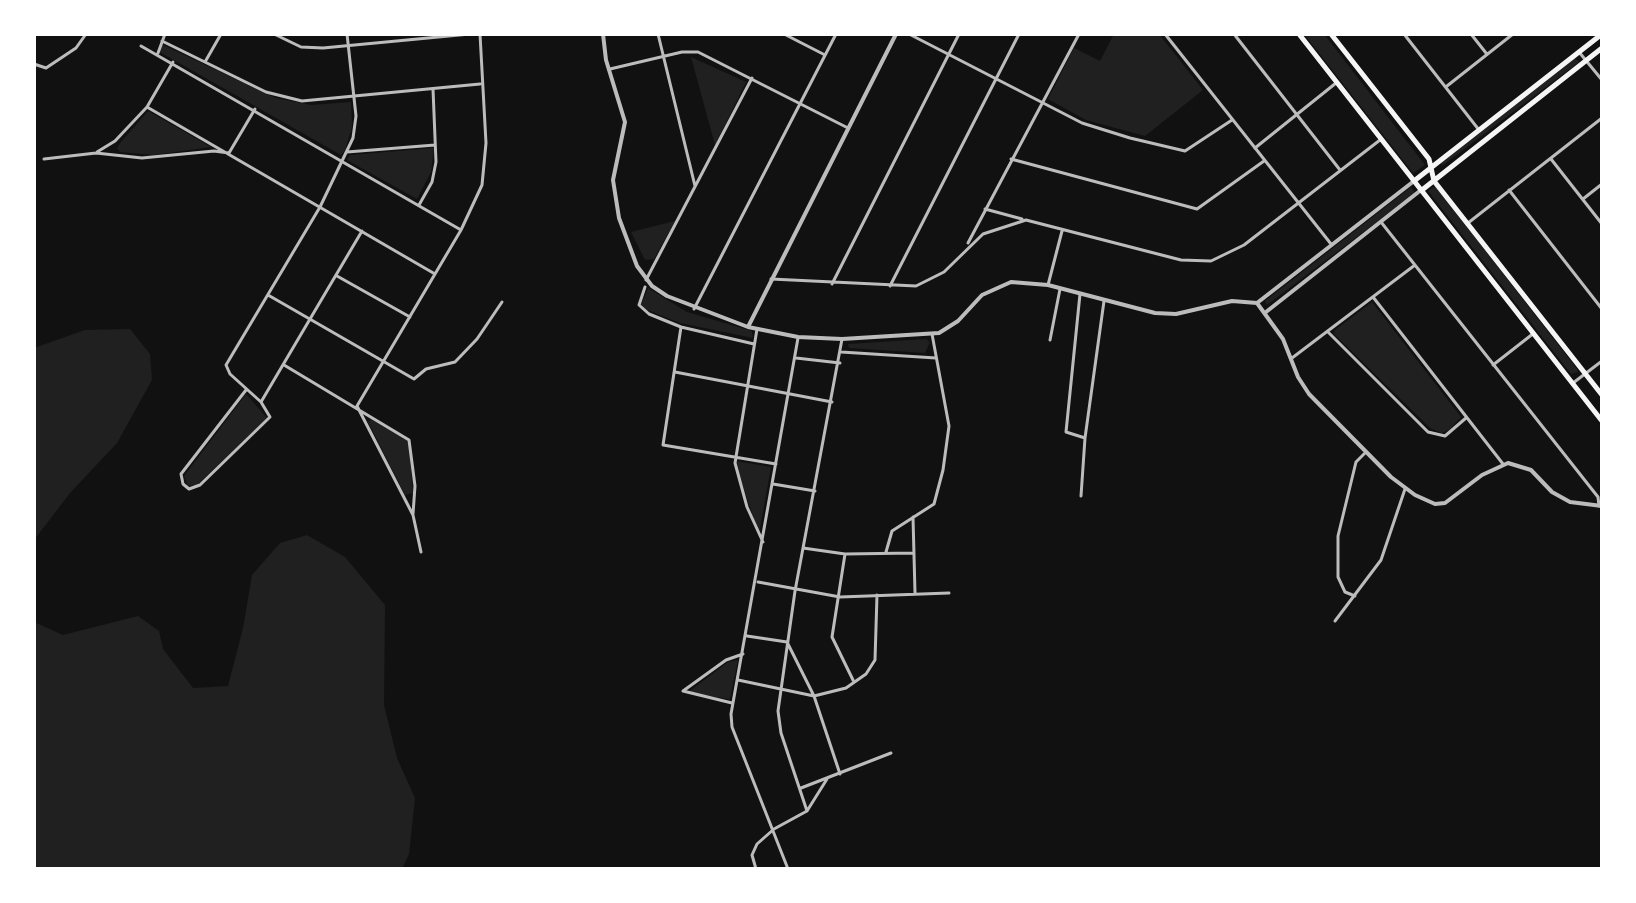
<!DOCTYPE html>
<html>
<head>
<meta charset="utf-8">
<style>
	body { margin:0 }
	#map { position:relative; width:1636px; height:903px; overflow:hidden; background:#111; font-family:Bitter,serif }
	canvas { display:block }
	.frame { position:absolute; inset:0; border:36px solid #fff; pointer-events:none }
</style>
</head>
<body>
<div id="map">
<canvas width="1636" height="903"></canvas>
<div class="frame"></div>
</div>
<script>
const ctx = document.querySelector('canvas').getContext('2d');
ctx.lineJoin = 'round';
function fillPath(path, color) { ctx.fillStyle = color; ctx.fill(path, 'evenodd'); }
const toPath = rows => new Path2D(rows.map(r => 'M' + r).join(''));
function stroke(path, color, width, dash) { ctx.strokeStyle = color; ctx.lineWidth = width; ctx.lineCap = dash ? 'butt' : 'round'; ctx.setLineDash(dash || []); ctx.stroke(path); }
const green = toPath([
	[1114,34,1159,34,1203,90,1145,136,1086,120,1048,99,1074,48,1100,61],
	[1304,34,1324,34,1425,165,1413,173],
	[161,44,276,98,311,105,351,102,352,127,345,150,341,155,158,51],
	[691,57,746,82,715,145],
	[1575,58,1579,62,1442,166,1441,163],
	[148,111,211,147,154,155,120,152,117,148,121,142],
	[434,148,431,172,417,199,347,160,350,155],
	[1435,186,1577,369,1578,372,1571,374,1428,191],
	[1411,187,1415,193,1267,305,1265,301],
	[675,221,654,259,645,260,631,232],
	[648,288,687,312,752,331,753,338,680,323,645,309,641,305],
	[1372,302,1461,417,1450,429,1442,433,1430,428,1334,334,1335,330],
	[130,329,150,354,152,380,117,443,70,493,34,540,34,348,85,330],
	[926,339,930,342,925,353,849,348,848,344],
	[246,394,267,418,197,485,188,486,184,476],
	[371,419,409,442,413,493,405,495,368,422],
	[736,461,771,467,759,534,736,465],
	[307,535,345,557,385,605,384,705,397,758,415,798,409,854,402,869,34,869,34,622,63,635,138,616,159,631,163,649,193,688,228,686,243,628,252,575,280,543],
	[738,660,730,699,687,693,728,662]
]);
const pedestrian = toPath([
	[1255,148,1336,83],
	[1050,340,1060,289]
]);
const minor = toPath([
	[274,34,301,47,323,48,470,34],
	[658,34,695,186],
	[784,34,825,55],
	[909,34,1082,123,1130,138,1185,151,1232,120],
	[1165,34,1331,244],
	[1234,34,1340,170],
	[1404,34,1479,130],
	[1471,34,1486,53],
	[162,41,266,92,302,101,480,84],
	[141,46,461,230],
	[1579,52,1602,80],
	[158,53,165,34],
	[205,62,221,34],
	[34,64,46,68,76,48,86,34],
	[610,69,682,52,698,52,848,128],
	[1447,86,1513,34],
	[147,107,435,274],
	[97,152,115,141,147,107,173,62],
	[347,152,435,145],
	[44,159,96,153,142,158,214,151,229,153,255,109],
	[1011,159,1197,209,1264,161],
	[1551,159,1602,224],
	[1509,190,1602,309],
	[1583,199,1602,184],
	[419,205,432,182,436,162,433,89],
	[985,209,1022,219],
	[1381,222,1598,497,1599,506],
	[1468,223,1602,118],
	[968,243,1079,34],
	[337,276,410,317],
	[771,279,916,286,944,272,983,234,1026,220,1181,260,1211,261,1244,245,1380,140],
	[646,280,752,78],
	[832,284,959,34],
	[1048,285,1062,231],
	[890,286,1019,34],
	[645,287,639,305,649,314,681,327,754,344],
	[1080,294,1066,432,1085,438],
	[268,295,414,379,426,369,455,362,477,339,502,302],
	[1373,297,1503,464],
	[694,309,836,34],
	[681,327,663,445,776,464],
	[757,329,735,463,747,507,763,542],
	[1328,332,1428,432,1445,436,1466,418],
	[841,352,936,358],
	[796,358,840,363],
	[1292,358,1415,265],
	[284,365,409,440,415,486,413,514],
	[1493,365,1534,333],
	[675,372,832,402],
	[1573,383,1602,361],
	[246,390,181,474,183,484,189,489,200,485,270,417,261,402,230,374,226,365,320,207,353,138,356,116,347,34],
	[261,402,362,231],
	[773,484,815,491],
	[1081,496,1085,438,1104,301],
	[913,517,915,593],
	[803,548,845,554,914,553],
	[421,552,413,515,357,406,461,230,482,185,486,143,480,34],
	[886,552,892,531,934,504,943,470,949,426,932,334],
	[845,554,832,637,853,680],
	[758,582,840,597,949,593],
	[1355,596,1345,592,1338,577,1338,536,1356,462,1366,452],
	[1335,621,1381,560,1405,489],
	[747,636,787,642,814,696,840,774],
	[738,680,814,696,846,688,866,674,875,660,877,595],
	[683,691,726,660,743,654],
	[683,691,732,703],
	[801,788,891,753],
	[807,811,781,733,778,711,795,591,842,339],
	[756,869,752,855,757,844,774,829,807,811,827,779],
	[788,869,732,727,731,714,798,338]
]);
const tertiary = toPath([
	[603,34,606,60,625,122,613,180,619,218,637,266,652,286,667,296,748,327,798,337,842,339,939,333,958,321,982,295,1011,282,1048,285,1155,313,1176,314,1232,301,1257,303,1283,339,1298,377,1309,394,1391,477,1415,495,1435,504,1445,503,1482,475,1508,463,1531,470,1552,492,1570,502,1602,506],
	[1257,303,1414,181],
	[1266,312,1421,190],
	[748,327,896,34]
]);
const primary = toPath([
	[1299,34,1602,421],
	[1331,34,1429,159,1434,181,1602,395],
	[1414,181,1602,34],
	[1422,190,1602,48]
]);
fillPath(green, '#202020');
stroke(pedestrian, '#bcbcbc', 3);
stroke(minor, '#bcbcbc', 3);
stroke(tertiary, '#bcbcbc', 4);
stroke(primary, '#f5f5f5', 5);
</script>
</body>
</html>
